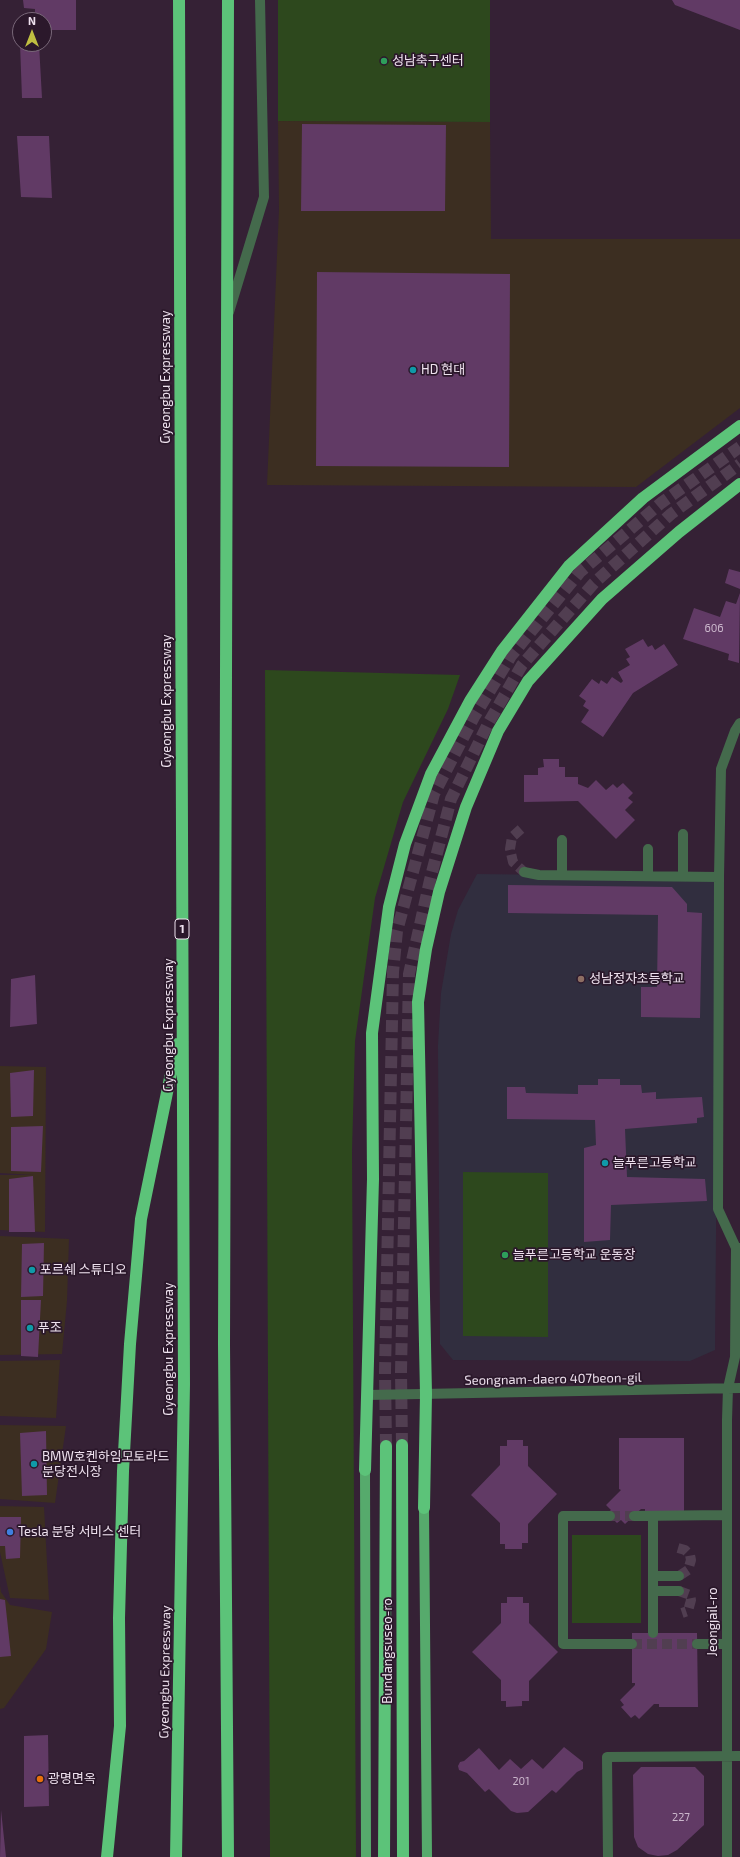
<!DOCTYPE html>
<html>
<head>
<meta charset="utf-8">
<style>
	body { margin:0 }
	#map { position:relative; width:740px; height:1857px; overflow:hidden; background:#352135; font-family:"Exo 2",sans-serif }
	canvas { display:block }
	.north { position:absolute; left:12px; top:12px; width:40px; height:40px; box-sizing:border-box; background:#2b182b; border:1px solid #796879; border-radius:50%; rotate:0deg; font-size:11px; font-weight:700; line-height:16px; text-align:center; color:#eee1ee }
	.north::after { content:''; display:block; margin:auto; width:14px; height:18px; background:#bfbe41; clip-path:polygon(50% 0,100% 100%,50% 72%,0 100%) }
</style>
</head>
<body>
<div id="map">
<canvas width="740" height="1857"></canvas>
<div class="north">N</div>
</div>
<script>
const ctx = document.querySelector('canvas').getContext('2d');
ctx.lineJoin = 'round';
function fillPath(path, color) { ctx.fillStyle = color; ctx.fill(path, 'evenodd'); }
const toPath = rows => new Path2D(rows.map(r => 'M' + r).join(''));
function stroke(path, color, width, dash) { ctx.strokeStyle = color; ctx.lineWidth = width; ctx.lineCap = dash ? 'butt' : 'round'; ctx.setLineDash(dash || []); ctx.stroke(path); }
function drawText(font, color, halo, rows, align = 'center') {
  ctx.font = font + ' "Exo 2","Noto Sans KR",sans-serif'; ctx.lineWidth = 3.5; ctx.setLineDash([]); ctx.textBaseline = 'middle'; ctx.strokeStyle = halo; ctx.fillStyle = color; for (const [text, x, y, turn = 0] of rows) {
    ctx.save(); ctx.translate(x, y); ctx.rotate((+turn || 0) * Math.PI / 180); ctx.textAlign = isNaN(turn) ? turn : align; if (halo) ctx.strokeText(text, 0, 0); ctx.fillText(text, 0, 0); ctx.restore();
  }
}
const commercial = toPath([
	[278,121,490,122,491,239,740,239,740,408,636,487,267,485,279,210],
	[0,1066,46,1067,45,1232,0,1230,0,1175,34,1175,0,1173],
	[0,1236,69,1239,67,1301,62,1354,0,1355],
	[60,1360,56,1418,0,1416,0,1361],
	[0,1425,66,1426,55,1503,0,1499],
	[0,1506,44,1507,49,1600,10,1598,0,1552],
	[0,1585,1,1592,10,1605,52,1612,46,1649,4,1708,0,1709]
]);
const education = toPath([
	[477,874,719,877,715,1350,690,1361,453,1360,440,1344,438,1045,441,993,451,934,458,910]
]);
const green = toPath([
	[278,0,490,0,490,122,278,121],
	[265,670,460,675,448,709,403,802,375,898,355,1041,352,1151,356,1857,270,1857],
	[463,1172,548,1173,548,1337,463,1336],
	[572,1535,641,1535,641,1623,572,1623]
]);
const building = toPath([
	[23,0,76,0,76,30,44,30,44,20,35,20,35,9,24,8],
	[672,0,740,0,740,30,675,5],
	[20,44,39,44,42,98,22,98],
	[302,124,446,125,445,211,301,211],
	[17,136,49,136,52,198,21,197],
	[317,272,510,274,509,467,316,466],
	[729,569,740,572,740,589,725,583],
	[740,593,739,663,728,660,729,654,683,639,694,608,720,617,726,601,736,604],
	[643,639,648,647,652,645,655,650,664,644,678,665,633,693,603,737,581,722,589,710,583,706,586,701,579,696,592,679,599,684,601,680,607,684,612,677,621,683,623,681,618,672,630,665,626,659,630,657,625,649],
	[543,759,559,759,559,767,565,767,565,777,578,777,578,784,588,788,596,780,606,790,613,784,617,788,623,783,633,793,628,798,633,802,625,810,635,820,616,839,578,801,524,802,524,775,538,775,538,768,544,767],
	[508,885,672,887,687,904,687,912,702,913,700,1018,641,1017,641,987,657,987,658,915,508,913],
	[35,975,37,1024,10,1027,11,979],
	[34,1070,33,1116,11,1117,10,1073],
	[598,1079,620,1079,620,1085,641,1085,642,1093,656,1092,656,1099,702,1097,704,1117,697,1118,697,1123,625,1129,627,1177,705,1179,707,1201,611,1205,610,1240,584,1242,584,1148,596,1145,595,1120,507,1119,507,1087,525,1087,526,1093,578,1094,578,1085,598,1085],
	[43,1126,41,1172,11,1171,11,1127],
	[33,1176,35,1232,9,1232,9,1179],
	[44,1243,43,1296,21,1297,22,1244],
	[21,1300,41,1300,38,1357,21,1356],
	[46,1431,47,1495,22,1496,20,1433],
	[619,1438,684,1438,684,1512,645,1512,645,1509,641,1509,625,1524,621,1520,617,1523,607,1513,611,1510,606,1505,621,1490,619,1489],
	[507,1440,523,1440,523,1446,528,1446,528,1466,557,1494,528,1524,528,1543,522,1543,522,1549,505,1549,505,1544,500,1544,500,1523,471,1495,500,1465,500,1446,507,1446],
	[0,1517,21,1517,20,1558,6,1559,5,1546,0,1546],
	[507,1597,523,1597,523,1603,529,1603,529,1623,558,1652,529,1681,529,1701,522,1701,522,1706,506,1707,506,1701,501,1701,501,1680,472,1652,501,1623,501,1603,507,1603],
	[0,1599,5,1600,11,1656,0,1657],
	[632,1633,697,1633,698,1707,659,1707,659,1704,654,1704,639,1719,635,1715,631,1718,621,1707,624,1705,620,1700,635,1685,635,1683,632,1683],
	[48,1735,49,1806,24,1807,24,1736],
	[564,1747,583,1762,583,1769,577,1772,556,1793,552,1790,528,1812,517,1813,511,1811,489,1789,485,1792,467,1773,459,1770,458,1766,460,1762,464,1761,479,1748,499,1770,510,1759,521,1769,532,1759,543,1769],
	[641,1767,695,1767,704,1776,704,1825,677,1850,668,1855,658,1856,648,1854,638,1847,634,1837,633,1775],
	[1,1810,6,1857,0,1857]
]);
const minorTunnel = toPath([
	[521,829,512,837,510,849,513,862,524,872],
	[610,1516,634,1516],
	[678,1548,685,1550,690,1555,691,1560,688,1570,679,1576],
	[679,1591,690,1595,691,1600,688,1611,682,1613],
	[632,1644,697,1644]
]);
const highwayTunnel = toPath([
	[402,1445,401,1372,409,974,430,880,451,799,489,722,522,665,594,583,671,514,740,464],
	[386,1446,385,1372,393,972,397,931,434,794,474,717,511,656,580,572,661,503,740,447]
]);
const minor = toPath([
	[229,312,264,197,260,0],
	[683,834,683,876],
	[648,849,648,876],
	[524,872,539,875,719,877,718,1209,736,1248],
	[562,875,562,840],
	[719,877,721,769,735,731,740,723],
	[367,1395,740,1388],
	[610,1516,563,1516,563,1644,632,1644],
	[634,1516,726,1515],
	[653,1516,653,1633],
	[653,1576,679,1576],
	[653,1591,679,1591],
	[697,1644,726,1644],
	[608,1857,607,1757,740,1756],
	[727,1857,727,1420,728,1388,735,1357,736,1248,740,1248]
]);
const major = toPath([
	[365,1470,366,1857],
	[424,1508,427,1857]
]);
const highway = toPath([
	[402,1445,403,1857],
	[365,1470,373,1179,372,1033,389,907,405,844,431,774,470,701,502,651,569,566,643,498,740,426],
	[424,1508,426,1394,418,1002,426,949,439,892,466,807,498,731,528,681,602,599,679,532,740,484],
	[107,1857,120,1726,119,1618,123,1471,130,1344,141,1219,177,1044],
	[176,1857,184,1384,179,0],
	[228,1857,224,1344,228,0],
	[384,1857,386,1446]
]);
const markers = [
	[384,61,4,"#2e9e5b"],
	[413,370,4,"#0f9aa8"],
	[581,979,4,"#8d6e63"],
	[605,1163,4,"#0f9aa8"],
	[505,1255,4,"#2e9e5b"],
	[32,1270,4,"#0f9aa8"],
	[30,1328,4,"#0f9aa8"],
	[34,1464,4,"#0f9aa8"],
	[10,1532,4,"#3f7fe0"],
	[40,1779,4,"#e8710a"]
];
const numberNames = [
	["606",714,628],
	["201",521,1781],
	["227",681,1817]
];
const shields = [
	[182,929,14]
];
const shieldNames = [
	["1",182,929]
];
const poiNames = [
	["성남축구센터",392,61],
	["HD 현대",421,370],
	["성남정자초등학교",589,979],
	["늘푸른고등학교",613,1163],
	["늘푸른고등학교 운동장",513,1255],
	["포르쉐 스튜디오",40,1270],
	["푸조",38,1328],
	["BMW호켄하임모토라드",42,1457],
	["분당전시장",42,1472],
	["Tesla 분당 서비스 센터",18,1532],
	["광명면옥",48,1779]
];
const streetNames = [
	["Gyeongbu Expressway",166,377,-90],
	["Gyeongbu Expressway",167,701,-90],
	["Gyeongbu Expressway",169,1025,-90],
	["Gyeongbu Expressway",169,1349,-90],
	["Seongnam-daero 407beon-gil",553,1379,-1],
	["Jeongjail-ro",713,1622,-90],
	["Bundangsuseo-ro",388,1651,-90],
	["Gyeongbu Expressway",165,1672,-89]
];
fillPath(commercial, '#3c2e21');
fillPath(education, '#312e3f');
fillPath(green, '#2d481d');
fillPath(building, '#613a65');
stroke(minorTunnel, '#513e51', 10, [10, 5]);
stroke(highwayTunnel, '#513e51', 12, [12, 6]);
stroke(minor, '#446a4c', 10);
stroke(major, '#56aa6c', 10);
stroke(highway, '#5cc379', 12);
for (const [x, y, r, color] of markers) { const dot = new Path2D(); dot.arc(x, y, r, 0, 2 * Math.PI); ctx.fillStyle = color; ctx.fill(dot); stroke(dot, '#2b182b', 1.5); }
drawText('11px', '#cbb7cc', null, numberNames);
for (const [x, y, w] of shields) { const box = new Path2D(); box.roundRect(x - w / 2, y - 10, w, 20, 3); ctx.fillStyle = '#2b182b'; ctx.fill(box); stroke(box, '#eee1ee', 1); }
drawText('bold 12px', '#eee1ee', null, shieldNames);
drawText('13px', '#eee1ee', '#2b182b', poiNames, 'left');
drawText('13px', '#eee1ee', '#2b182b', streetNames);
</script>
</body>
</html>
